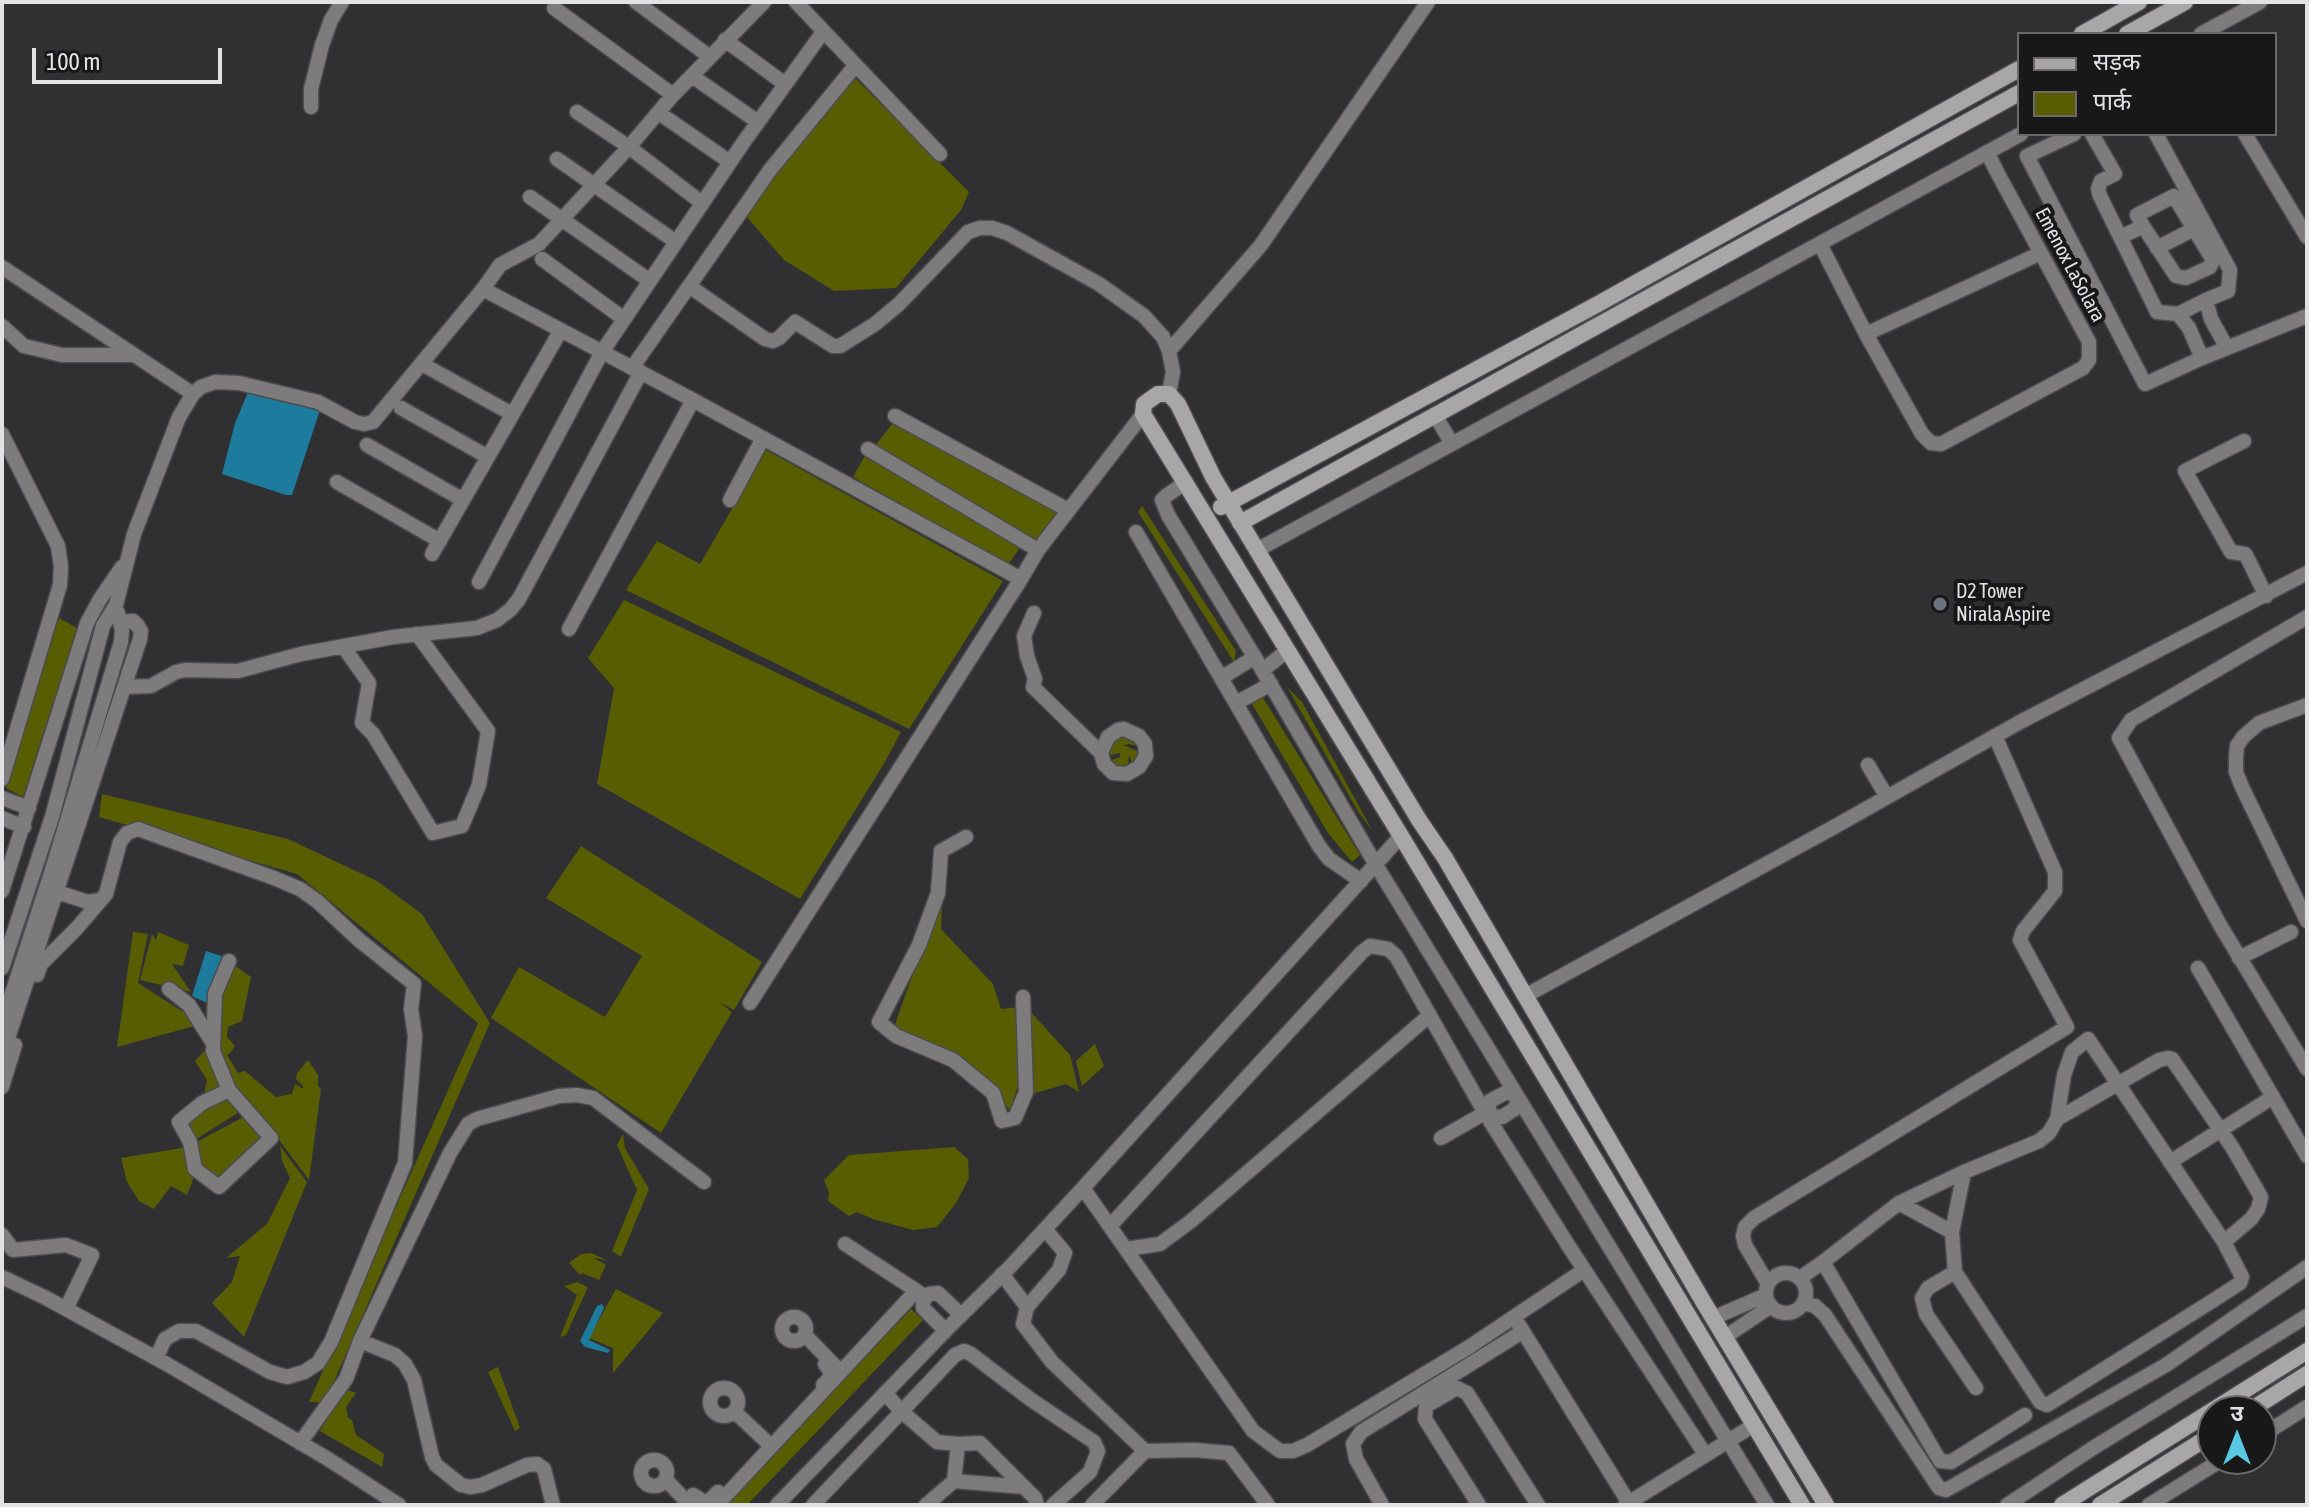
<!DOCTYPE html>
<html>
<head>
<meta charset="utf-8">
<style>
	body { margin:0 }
	#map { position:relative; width:2309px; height:1507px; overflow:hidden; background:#303032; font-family:"Asap Condensed","Noto Sans Devanagari",sans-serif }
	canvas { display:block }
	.frame { position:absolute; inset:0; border:4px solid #e2e2e4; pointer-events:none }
	.legend { position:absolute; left:2017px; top:32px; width:260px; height:104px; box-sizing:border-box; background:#181819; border:2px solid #69696a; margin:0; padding:10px 14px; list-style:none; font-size:24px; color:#e2e2e4 }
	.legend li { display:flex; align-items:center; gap:16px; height:40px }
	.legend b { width:40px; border:2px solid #69696a }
	.north { position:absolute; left:2197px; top:1395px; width:80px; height:80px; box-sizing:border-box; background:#181819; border:2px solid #69696a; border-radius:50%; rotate:0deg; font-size:22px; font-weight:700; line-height:32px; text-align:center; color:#e2e2e4 }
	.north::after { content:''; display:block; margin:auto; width:28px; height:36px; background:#58c8e4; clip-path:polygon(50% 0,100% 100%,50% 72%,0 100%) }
	.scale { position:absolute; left:32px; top:48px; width:190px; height:36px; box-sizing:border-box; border:4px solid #e2e2e4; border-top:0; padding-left:10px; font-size:24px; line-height:28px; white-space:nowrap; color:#e2e2e4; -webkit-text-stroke:6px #181819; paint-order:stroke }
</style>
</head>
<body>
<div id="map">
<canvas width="2309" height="1507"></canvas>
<div class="frame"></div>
<ul class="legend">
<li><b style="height:10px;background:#a8a6a7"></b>सड़क</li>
<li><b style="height:22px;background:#585d02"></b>पार्क</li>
</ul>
<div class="north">उ</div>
<div class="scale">100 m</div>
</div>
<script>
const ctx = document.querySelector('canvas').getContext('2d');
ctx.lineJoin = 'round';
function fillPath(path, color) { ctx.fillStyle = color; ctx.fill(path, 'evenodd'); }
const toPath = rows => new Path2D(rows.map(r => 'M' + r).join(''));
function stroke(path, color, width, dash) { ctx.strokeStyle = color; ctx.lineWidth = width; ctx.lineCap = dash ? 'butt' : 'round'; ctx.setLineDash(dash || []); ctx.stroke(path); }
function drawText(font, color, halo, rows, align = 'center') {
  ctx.font = font + ' "Asap Condensed",sans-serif'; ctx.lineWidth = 8; ctx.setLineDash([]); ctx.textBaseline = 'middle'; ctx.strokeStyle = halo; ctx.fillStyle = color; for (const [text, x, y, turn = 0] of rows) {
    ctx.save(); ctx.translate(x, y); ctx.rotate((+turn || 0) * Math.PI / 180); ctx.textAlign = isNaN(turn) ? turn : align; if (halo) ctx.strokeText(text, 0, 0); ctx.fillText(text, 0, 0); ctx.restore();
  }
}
const green = toPath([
	[853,76,969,192,961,210,896,288,834,291,784,260,745,215],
	[892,424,903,425,1058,513,1038,543,875,446],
	[766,450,1003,581,909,729,626,590,657,541,700,564],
	[866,454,1021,546,1008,565,853,477],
	[1142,506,1236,651,1234,662,1138,512],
	[624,600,901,732,885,762,800,899,597,784,614,688,588,658],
	[59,618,77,628,23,797,6,788],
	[1287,687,1302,702,1372,830,1359,813],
	[1262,696,1360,855,1352,862,1328,833,1251,702],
	[1122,731,1144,747,1129,744,1123,745,1142,753,1134,769,1129,755,1127,772,1106,762,1120,757,1120,753,1105,756,1112,736],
	[102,794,288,839,377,881,422,914,490,1023,325,1402,309,1402,478,1023,297,874,99,817],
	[581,846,762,962,734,1010,719,1002,732,1012,661,1133,491,1018,519,967,605,1017,642,956,546,898],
	[943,889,941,929,993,984,1001,1009,1018,1007,1020,1080,1010,1110,955,1057,894,1027],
	[133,932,148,934,138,983,202,1024,117,1047],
	[158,932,189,945,183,966,172,964,191,992,140,980,152,934,156,940],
	[230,962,251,977,242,1021,228,1027,227,1037,235,1046,232,1051,227,1055,238,1073,245,1071,276,1097,292,1094,295,1084,303,1089,303,1086,296,1079,297,1073,308,1060,318,1075,318,1086,321,1089,309,1180,256,1109,220,1067,217,1015],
	[1029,1010,1070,1055,1079,1092,1066,1084,1032,1094],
	[1095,1044,1104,1066,1082,1086,1076,1061],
	[208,1047,224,1090,203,1099,207,1080,195,1061],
	[230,1096,241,1111,193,1141,182,1123,201,1107],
	[247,1115,269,1137,217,1184,196,1166,193,1144],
	[623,1134,625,1148,649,1189,621,1257,612,1251,637,1190,617,1145],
	[280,1146,307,1182,244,1337,212,1303,232,1282,240,1256,226,1258,267,1224,290,1178,282,1161],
	[188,1147,194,1177,187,1195,171,1186,154,1209,139,1201,127,1182,121,1158],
	[954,1147,968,1159,969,1178,956,1203,937,1227,913,1230,873,1219,857,1212,849,1216,828,1201,829,1193,824,1180,849,1155],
	[591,1253,607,1260,594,1258,606,1265,599,1280,582,1273,580,1275,569,1263,581,1254],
	[577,1282,588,1287,566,1335,560,1337,577,1295,564,1286],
	[616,1289,663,1313,613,1373,613,1348,589,1338],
	[911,1309,923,1320,747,1505,724,1505],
	[498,1367,520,1428,515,1431,488,1372],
	[345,1389,356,1393,346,1407,348,1418,352,1420,356,1435,384,1454,382,1467,320,1431]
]);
const water = toPath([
	[249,390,320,410,292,495,286,495,222,474,235,423],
	[206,951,224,957,209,1004,192,996],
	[602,1304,604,1308,589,1340,610,1350,608,1353,585,1347,580,1341,597,1306]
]);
const street = toPath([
	[636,2,710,57],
	[796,2,940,154],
	[554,8,673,95],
	[2201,34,2260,2],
	[725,40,785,84],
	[692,76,758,122],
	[311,107,311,89,322,45,331,20,342,2],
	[577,112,629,147,702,203],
	[659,113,730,162],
	[2074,134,2027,156,2145,384,2202,358,2307,316],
	[2092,134,2115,174,2101,181,2098,189,2100,196,2157,312,2178,314,2189,328,2202,358],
	[2156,134,2230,270,2228,291,2206,300,2211,319,2227,348],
	[2245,134,2307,237],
	[1987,152,1997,172,2089,342,2089,360,2083,368,1941,444,1931,443,1922,434,1866,334,2041,253],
	[557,159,676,242],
	[530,197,650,281],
	[2121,237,2143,226,2137,215,2174,196,2213,260,2210,267,2186,278,2176,276,2143,226],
	[1820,244,1866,334],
	[2157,248,2194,229],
	[542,259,624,319],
	[2,267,193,394],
	[689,286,765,339,773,341,779,338,795,322,833,346,840,346,875,324,899,304,968,232,980,228,992,228,1007,233,1099,284,1144,316,1163,337,1169,351,1173,372,1169,394],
	[483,289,693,400,1021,579],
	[2178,314,2206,300],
	[2,326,24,346,62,355,133,355],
	[1169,351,1261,245,1428,2],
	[422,364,512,414],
	[632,368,770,170,855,66],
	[401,408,488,457],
	[1435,415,1452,444],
	[895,416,1068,510],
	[2,434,58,546,61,566,60,585,2,779],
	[2244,441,2185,471,2231,552,2245,554,2247,557,2266,596],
	[367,445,463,500],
	[868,449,1038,550],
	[337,482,440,541],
	[1186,482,1166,496,1162,500,1168,515,1257,661,1376,865,1767,1505],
	[730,500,763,438],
	[1136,532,1319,846,1329,859,1361,881],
	[1257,550,2021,134],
	[432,554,561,330],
	[479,582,602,352,743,143,823,32],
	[1034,613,1024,636,1027,656,1035,679,1033,687,1101,753,1104,764,1113,773,1127,774,1139,767,1146,756,1145,744,1139,736,1124,729,1118,730,1108,737,1101,753],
	[2307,617,2131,720,2119,738,2220,925,2307,1069],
	[569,629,693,400],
	[343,646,369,683,362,723,373,734,433,833,462,826,479,785,488,731,417,634],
	[1263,670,1288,650],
	[1221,678,1255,657],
	[125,687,151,686,176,672,185,670,238,671,301,654,393,637,477,628,497,620,510,610,519,599,641,372],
	[1236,703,1271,684],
	[2307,705,2259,723,2243,737,2237,746,2236,757,2236,772,2242,787,2307,921],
	[1868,765,1887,797],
	[2,798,29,808],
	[2,818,24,827],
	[966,837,941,851,938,893,919,945,879,1022,896,1036,953,1060,993,1093,1002,1121,1015,1118,1026,1092,1023,997],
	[2,891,87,623,100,599,122,567],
	[57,892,88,902,101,900,106,894,120,842,127,833,138,829,274,878,300,889,317,901,359,940,414,984,411,1009,415,1036,405,1163,331,1342,318,1363,304,1372,287,1377,270,1372,196,1331,179,1331,165,1339,156,1358],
	[2239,958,2291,932],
	[229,961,215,994,213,1051,229,1090,271,1138,219,1187,195,1169,190,1142,179,1122,202,1103,229,1090],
	[2,968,52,817,103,626,116,605,134,534,179,417,193,394,201,387,215,382,239,383,318,402,355,422,364,424,373,422,483,289,500,265,539,244,629,147,673,95,764,2],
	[2198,968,2307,1156],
	[37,975,41,964,76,929,101,900],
	[169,989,189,1005,211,1040],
	[1525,996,1834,827,2020,722,2307,573],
	[750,1003,1021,579,1038,550,1143,414],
	[2,1024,52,870,121,642,122,631,118,613],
	[2,1056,140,639,141,631,138,626,133,621,121,622],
	[2,1087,15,1045],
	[1488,1111,1493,1116,1502,1117,1516,1108,1517,1098],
	[1488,1111,1490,1101,1505,1093,1511,1093,1517,1098],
	[2057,1119,2159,1060,2168,1058,2172,1059,2232,1147,2261,1197,2258,1209,2251,1219,2224,1242],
	[1441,1138,1488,1111],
	[2170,1162,2273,1097],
	[1083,1188,1253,1431,1280,1451,1293,1451,1307,1445,1469,1347,1584,1270],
	[1899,1203,1952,1232,1955,1272,1928,1288,1922,1298,1926,1314,1976,1388],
	[1110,1226,1362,952,1370,946,1388,949,1396,956,1485,1113,1568,1245,1705,1454],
	[1045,1229,1065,1253,1059,1270,1027,1307,1023,1324,1052,1362,1145,1451],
	[1952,1232,1964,1172],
	[2,1235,13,1250,66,1245,92,1255,66,1309],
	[845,1244,926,1297],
	[1126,1249,1160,1244,1191,1221,1430,1015],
	[1823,1262,1899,1203,1964,1172,2039,1141,2049,1133,2057,1119,2064,1075,2072,1052,2088,1039,2224,1242,2242,1277,2240,1283,2217,1298,2047,1405,2040,1402,1955,1272],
	'1766 1293a20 20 0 1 1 40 0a20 20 0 1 1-40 0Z',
	[1002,1274,1027,1307],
	[2,1277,46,1298,165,1363,328,1459,399,1505],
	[1800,1278,1823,1262,1940,1461,1951,1462,2025,1415],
	[1768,1284,1745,1245,1743,1236,1745,1227,1754,1218,2067,1027,2020,940,2023,931,2055,891,2055,872,1995,736],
	[1803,1303,1815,1306,1825,1315,1939,1488,1946,1490,2166,1365,2307,1267],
	'782 1329a12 12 0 1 1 24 0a12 12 0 1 1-24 0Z',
	[1713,1318,1766,1295],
	[1519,1325,1629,1503],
	[945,1330,923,1308,923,1301,929,1294,938,1293,961,1315],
	[805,1335,835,1366],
	[1725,1337,1771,1306],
	[360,1341,395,1355,405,1364,414,1380,432,1457,436,1465,461,1485,470,1487,482,1485,527,1465,537,1464,544,1469,553,1505],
	[823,1385,830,1378,830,1371,825,1364],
	'710 1402a14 14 0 1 1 28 0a14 14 0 1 1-28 0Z',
	[885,1393,901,1411,937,1442,958,1444,980,1443,1035,1498,1037,1505],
	[735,1412,771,1446],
	[2261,1436,2307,1407],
	[300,1443,346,1379,360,1341,450,1153,468,1124,477,1119,559,1096,577,1095,593,1098,704,1182],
	'641 1473a13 13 0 1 1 26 0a13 13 0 1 1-26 0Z',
	[666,1480,690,1505],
	[954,1481,958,1444],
	[693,1495,704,1502,708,1502,718,1492],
	[717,1505,916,1291],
	[777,1505,951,1325,1009,1268,1083,1188,1401,836],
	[813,1505,955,1355,964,1351,971,1354,1030,1399,1094,1442,1098,1451,1090,1472,1053,1505],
	[926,1505,954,1481,1024,1487],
	[1092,1505,1145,1451,1195,1450,1229,1453,1268,1505],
	[1382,1505,1356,1459,1353,1444,1361,1432,1522,1332],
	[1479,1505,1425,1419,1426,1406,1457,1388,1467,1393,1538,1505],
	[1625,1505,1754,1425],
	[2007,1505,2093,1448,2307,1316],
	[2149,1505,2223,1459]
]);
const secondary = toPath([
	[2082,34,2139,2],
	[2127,34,2185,2],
	[1221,507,1598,304,2019,69],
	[1240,523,2019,93],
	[2249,1411,2307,1374],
	[1802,1505,1401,836,1143,414,1144,404,1158,394,1169,394,1178,404,1213,477,1419,820,1445,858,1704,1303,1826,1505],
	[2062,1505,2307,1351],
	[2100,1505,2213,1434]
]);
const markers = [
	[1940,604,8,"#6b7280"]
];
const streetNames = [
	["Emenox LaSolara",2070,265,62]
];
const poiNames = [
	["D2 Tower",1956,592],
	["Nirala Aspire",1956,615]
];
fillPath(green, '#585d02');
fillPath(water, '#1d7c9e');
stroke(street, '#4c4c4e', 17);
stroke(secondary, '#4c4c4e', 19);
stroke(street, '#7d7b7c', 14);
stroke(secondary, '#a8a6a7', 16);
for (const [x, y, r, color] of markers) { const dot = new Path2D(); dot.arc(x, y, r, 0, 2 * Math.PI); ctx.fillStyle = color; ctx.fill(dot); stroke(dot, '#181819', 3); }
drawText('20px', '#e2e2e4', '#181819', streetNames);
drawText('20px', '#e2e2e4', '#181819', poiNames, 'left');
</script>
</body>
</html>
